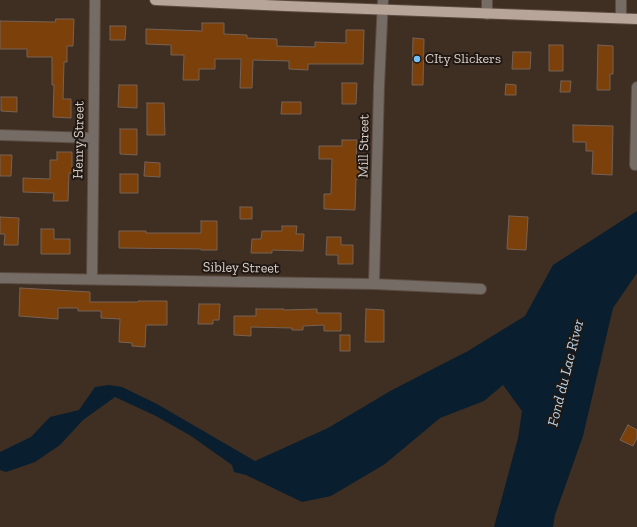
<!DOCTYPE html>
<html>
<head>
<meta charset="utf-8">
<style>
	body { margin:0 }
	canvas { display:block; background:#3f2e22 }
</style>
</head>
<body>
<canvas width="637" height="527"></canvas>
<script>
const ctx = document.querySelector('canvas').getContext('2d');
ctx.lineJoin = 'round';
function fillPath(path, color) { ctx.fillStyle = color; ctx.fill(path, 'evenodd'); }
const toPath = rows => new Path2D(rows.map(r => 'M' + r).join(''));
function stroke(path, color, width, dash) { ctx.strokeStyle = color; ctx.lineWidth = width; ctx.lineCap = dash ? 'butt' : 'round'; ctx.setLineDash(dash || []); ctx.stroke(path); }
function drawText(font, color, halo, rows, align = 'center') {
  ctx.font = font + ' "Zilla Slab",serif'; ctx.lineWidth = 4; ctx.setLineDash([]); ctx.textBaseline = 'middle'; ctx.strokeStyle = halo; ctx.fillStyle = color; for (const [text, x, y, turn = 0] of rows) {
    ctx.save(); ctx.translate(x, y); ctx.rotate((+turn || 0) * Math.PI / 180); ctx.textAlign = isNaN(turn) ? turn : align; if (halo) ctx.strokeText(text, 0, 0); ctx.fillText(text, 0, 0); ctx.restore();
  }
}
const water = toPath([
	[637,211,637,273,613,308,583,436,555,515,553,527,494,527,518,438,522,411,503,385,484,401,440,418,385,464,331,496,302,502,246,475,234,472,232,465,191,436,156,416,115,397,83,420,60,445,35,462,6,472,0,470,0,452,31,437,50,417,79,410,95,387,109,385,122,387,157,404,255,461,328,428,392,390,468,351,525,316,553,265]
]);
const building = toPath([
	[56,19,74,19,73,46,67,46,67,62,64,62,63,99,71,99,71,118,53,117,54,85,52,85,52,57,27,57,27,49,0,49,0,21,55,22,56,19],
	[202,23,224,23,224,34,247,35,247,38,277,39,277,46,315,47,315,42,346,43,346,30,364,30,363,64,308,64,308,70,289,69,289,61,253,60,252,88,240,88,241,59,215,59,215,69,199,69,199,80,183,80,184,55,171,55,171,45,146,44,146,29,202,31,202,23],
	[110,26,126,26,125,40,110,40,110,26],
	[413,38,424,39,423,85,412,85,413,38],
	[549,45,563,45,563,71,549,71,549,45],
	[598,45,613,46,613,74,610,74,610,90,597,90,598,45],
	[513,52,531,52,530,69,512,69,513,52],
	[561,81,571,81,570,92,560,92,561,81],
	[342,83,357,83,356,104,342,104,342,83],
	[506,84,516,85,516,95,505,95,506,84],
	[119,85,137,85,137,108,118,107,119,85],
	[1,97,17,97,17,112,1,111,1,97],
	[282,102,301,102,301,114,281,114,282,102],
	[147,103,164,103,165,135,147,135,147,103],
	[573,125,613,126,612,175,592,174,593,151,586,151,586,142,573,142,573,125],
	[120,129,137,129,137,155,120,154,120,129],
	[342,140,357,140,356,162,359,162,359,179,356,179,355,210,324,209,324,194,331,194,332,159,319,159,319,146,342,146,342,140],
	[57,152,72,152,72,173,69,173,68,201,53,201,54,193,23,192,23,178,50,179,50,160,57,160,57,152],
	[0,155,12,155,11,176,0,176,0,155],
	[145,162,160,163,160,177,144,176,145,162],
	[120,174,138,174,138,193,120,193,120,174],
	[240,207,252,207,252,219,240,219,240,207],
	[509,216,528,217,526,250,507,249,509,216],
	[0,217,19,218,18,245,4,245,5,234,0,234,0,217],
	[201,221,217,221,217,250,201,250,201,249,119,248,119,231,146,231,146,233,201,233,201,221],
	[282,226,297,226,296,234,304,234,303,251,272,250,272,253,251,253,252,239,261,239,262,231,282,231,282,226],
	[41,229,54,229,54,239,70,239,70,254,41,254,41,229],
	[327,237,341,237,341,245,353,245,353,264,338,264,338,255,326,255,327,237],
	[20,288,90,292,90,302,138,302,138,301,167,301,167,325,146,325,145,347,132,346,132,343,119,342,120,319,101,318,101,311,78,311,78,308,58,308,58,319,19,316,20,288],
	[199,304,220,304,219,320,213,320,213,324,198,324,199,304],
	[256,309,284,309,284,310,317,309,317,313,341,313,341,331,324,331,324,325,303,326,303,330,292,330,292,328,251,327,251,336,234,335,234,316,256,316,256,309],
	[366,309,384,310,384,342,365,342,366,309],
	[340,335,350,335,350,351,340,351,340,335],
	[628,425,637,430,637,438,633,446,620,440,628,425]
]);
const minor = toPath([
	[487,0,487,14],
	[621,0,621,18],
	[0,135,93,138],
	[635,165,637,87],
	[0,278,374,284,481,289],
	[92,279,95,0],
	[374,284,379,86,383,0]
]);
const major = toPath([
	[155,0,286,6,637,19]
]);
const markers = [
	[417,59,4,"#77c0f7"]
];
const poiNames = [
	["CIty Slickers",425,59]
];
const streetNames = [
	["Henry Street",79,140,-89],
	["Mill Street",364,146,-89],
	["Sibley Street",241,268,1]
];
const waterNames = [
	["Fond du Lac River",566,373,-76]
];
fillPath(water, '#091e2e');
fillPath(building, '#7c400a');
stroke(building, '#766255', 1);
stroke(minor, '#5b4b40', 12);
stroke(major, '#5b4b40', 12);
stroke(minor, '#756c66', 10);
stroke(major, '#b8a599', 10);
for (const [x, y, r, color] of markers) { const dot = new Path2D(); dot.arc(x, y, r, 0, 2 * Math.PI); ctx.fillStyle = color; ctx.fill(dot); stroke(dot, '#201813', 1.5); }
drawText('14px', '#dcd1c9', '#201813', poiNames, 'left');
drawText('14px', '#dcd1c9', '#201813', streetNames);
drawText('italic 15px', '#b2d4f0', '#201813', waterNames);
</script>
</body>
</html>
